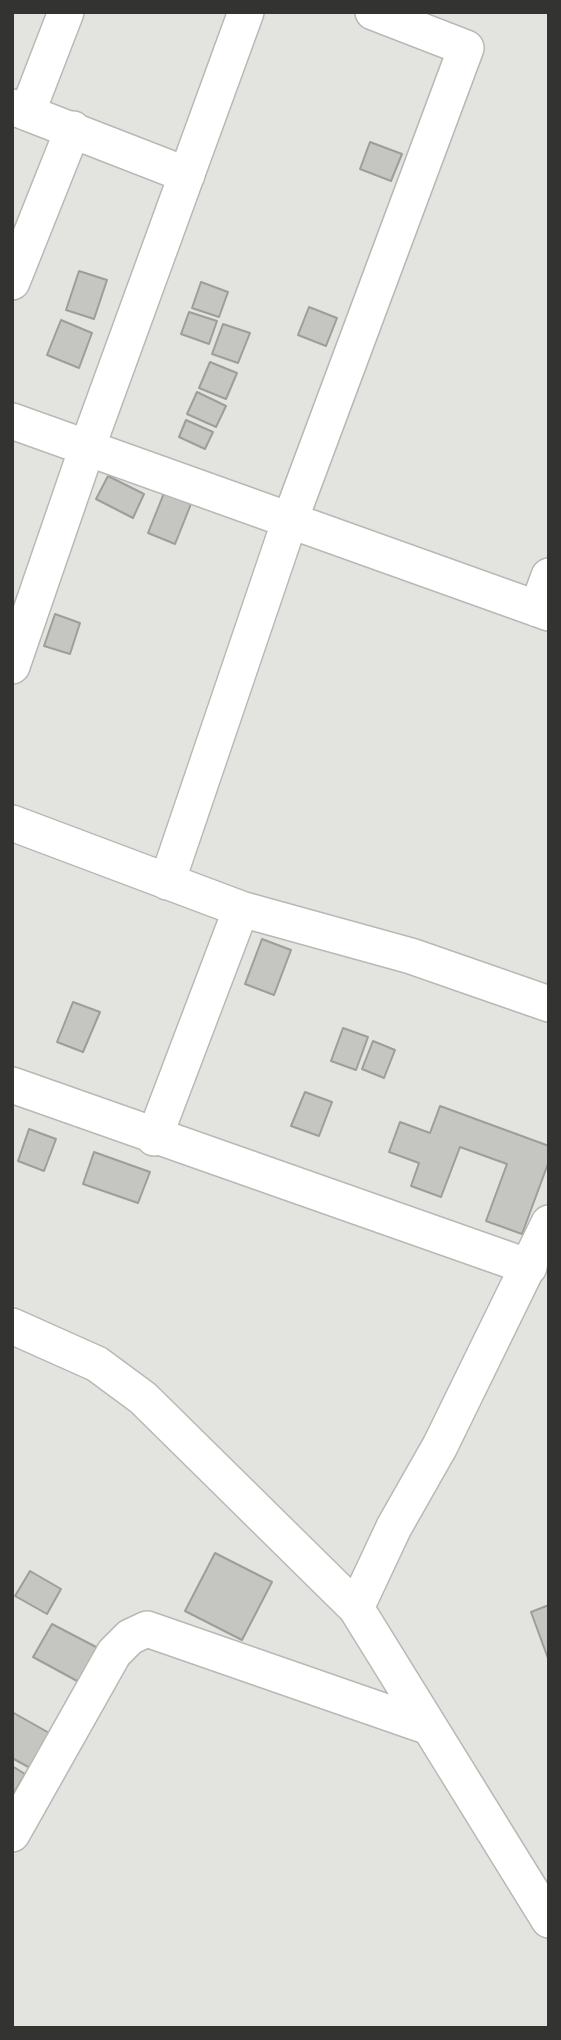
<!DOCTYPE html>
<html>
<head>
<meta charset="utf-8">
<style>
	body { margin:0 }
	#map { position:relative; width:561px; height:2040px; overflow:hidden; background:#e3e4e0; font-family:Lato,sans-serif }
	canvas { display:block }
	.frame { position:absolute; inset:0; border:14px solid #333332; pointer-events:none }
</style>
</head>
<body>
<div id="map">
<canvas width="561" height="2040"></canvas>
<div class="frame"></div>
</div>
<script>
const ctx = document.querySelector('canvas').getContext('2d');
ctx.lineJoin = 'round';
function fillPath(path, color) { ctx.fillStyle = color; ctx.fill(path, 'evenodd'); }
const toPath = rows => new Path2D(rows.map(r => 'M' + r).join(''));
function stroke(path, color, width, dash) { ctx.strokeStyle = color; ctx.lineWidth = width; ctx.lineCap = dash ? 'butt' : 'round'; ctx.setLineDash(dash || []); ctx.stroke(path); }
const building = toPath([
	[370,142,402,154,391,181,360,169,370,142],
	[79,271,107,280,94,319,66,310,79,271],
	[201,282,228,292,219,317,192,308,201,282],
	[309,307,337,318,326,346,298,335,309,307],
	[189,312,217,321,209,344,181,334,189,312],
	[61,320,92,333,79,368,47,355,61,320],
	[223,324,250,333,238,363,212,354,223,324],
	[210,362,237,373,226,399,199,388,210,362],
	[197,392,226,406,216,427,187,414,197,392],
	[186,420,213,432,205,449,179,437,186,420],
	[108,476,144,494,133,518,96,499,108,476],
	[164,493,191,504,175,544,148,533,164,493],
	[55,614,80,623,70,654,44,646,55,614],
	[262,939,291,950,274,995,245,984,262,939],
	[73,1002,100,1012,83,1052,57,1042,73,1002],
	[343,1028,368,1037,356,1070,331,1061,343,1028],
	[373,1041,395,1050,384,1078,362,1069,373,1041],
	[305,1092,332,1102,319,1136,291,1126,305,1092],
	[440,1106,549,1146,549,1161,522,1234,486,1221,507,1164,460,1147,441,1197,411,1186,419,1163,389,1152,400,1122,430,1133,440,1106],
	[29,1129,56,1139,44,1171,18,1161,29,1129],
	[94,1152,150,1172,138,1203,83,1184,94,1152],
	[215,1553,272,1582,242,1640,185,1611,215,1553],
	[30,1571,61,1589,47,1614,15,1596,30,1571],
	[549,1605,549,1661,531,1612,549,1605],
	[52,1624,98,1648,79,1682,33,1657,52,1624],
	[12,1712,51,1734,32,1769,12,1758,12,1712],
	[12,1766,25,1774,12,1796,12,1766]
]);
const minor = toPath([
	[12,107,187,175],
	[27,113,66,12],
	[12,282,73,129],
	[12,421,549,613],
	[537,609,549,576],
	[12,666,87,448,246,12],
	[12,823,241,909,411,956,549,1004],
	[167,882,290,520,466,48,373,12],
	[12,1085,529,1267],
	[154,1138,241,909],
	[549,1223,440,1446,394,1527,356,1608,549,1920],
	[12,1326,97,1364,143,1398,356,1608],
	[12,1834,114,1653,130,1637,147,1629,429,1727]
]);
fillPath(building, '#c5c6c2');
stroke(building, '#9d9e9a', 2);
stroke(minor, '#b8b9b5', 38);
stroke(minor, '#fff', 35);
</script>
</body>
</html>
